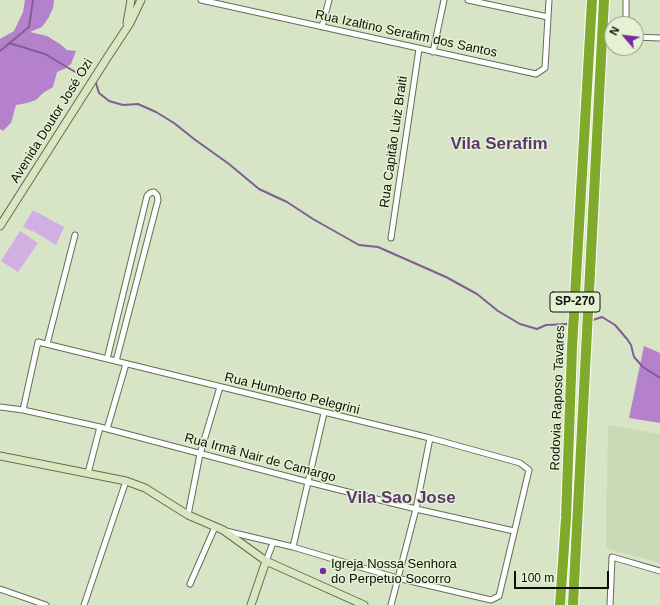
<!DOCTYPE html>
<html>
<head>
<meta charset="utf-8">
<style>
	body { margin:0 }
	#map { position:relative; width:660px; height:605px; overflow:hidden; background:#d7e4c6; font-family:Helvetica,sans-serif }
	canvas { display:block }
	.north { position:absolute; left:604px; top:16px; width:40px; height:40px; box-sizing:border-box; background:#e4f1d3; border:1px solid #8e9781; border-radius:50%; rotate:298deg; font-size:11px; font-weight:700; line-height:16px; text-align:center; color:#0c1006 }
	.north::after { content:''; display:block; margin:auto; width:14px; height:18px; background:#792999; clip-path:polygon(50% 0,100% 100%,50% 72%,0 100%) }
	.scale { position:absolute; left:514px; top:571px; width:95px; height:18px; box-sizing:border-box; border:2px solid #0c1006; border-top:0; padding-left:5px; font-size:12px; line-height:14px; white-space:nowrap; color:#0c1006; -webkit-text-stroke:3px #e4f1d3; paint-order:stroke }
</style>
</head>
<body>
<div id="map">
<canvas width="660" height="605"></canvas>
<div class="north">N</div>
<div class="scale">100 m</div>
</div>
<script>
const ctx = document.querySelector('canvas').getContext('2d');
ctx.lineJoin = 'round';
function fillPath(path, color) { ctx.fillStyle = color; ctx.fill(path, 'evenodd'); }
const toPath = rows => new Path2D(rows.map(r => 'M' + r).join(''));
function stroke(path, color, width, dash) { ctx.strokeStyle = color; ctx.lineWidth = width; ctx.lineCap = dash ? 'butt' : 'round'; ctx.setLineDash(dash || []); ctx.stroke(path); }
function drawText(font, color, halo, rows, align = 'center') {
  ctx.font = font + ' Helvetica,sans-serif'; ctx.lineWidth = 3; ctx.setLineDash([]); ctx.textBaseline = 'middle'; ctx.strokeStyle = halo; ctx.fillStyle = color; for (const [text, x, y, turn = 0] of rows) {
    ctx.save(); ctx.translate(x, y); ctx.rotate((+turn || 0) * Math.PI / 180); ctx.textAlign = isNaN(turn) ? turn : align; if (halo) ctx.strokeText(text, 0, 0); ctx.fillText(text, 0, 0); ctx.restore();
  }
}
const built = toPath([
	[608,425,660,434,660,563,606,548]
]);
const green = toPath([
	[33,210,64,227,56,245,33,231,31,231,23,227],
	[20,231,38,243,18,272,1,261]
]);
const forest = toPath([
	[25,0,54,0,53,8,49,17,42,27,30,32,47,36,60,44,67,50,76,51,71,64,64,69,57,72,53,87,43,93,36,100,27,103,16,105,11,123,3,131,0,129,0,39,14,31,23,12],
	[644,346,660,353,660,423,629,418]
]);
const stream = toPath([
	[9,43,45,54,77,73],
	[0,51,29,27,33,0],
	[96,83,99,93,109,101,123,105,138,104,156,112,174,123,194,139,229,164,259,189,287,202,313,219,359,245,378,247,446,277,477,294,498,311,520,324,537,329,546,325,567,324],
	[593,320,602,317,615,325,627,339,631,345,634,357,643,367,660,378]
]);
const minor = toPath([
	[201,0,536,74,545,68,549,0],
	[468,0,548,17],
	[626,24,626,0],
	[322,27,329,0],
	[636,37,660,38],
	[433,52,444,0],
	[391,238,419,49],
	[47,344,75,235],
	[107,359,147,196,150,193,154,192,157,195,158,200,116,361],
	[0,407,23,410,100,427,308,482,416,509,514,531],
	[23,410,38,342,430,438,520,463,529,470,499,596,491,600,397,578,293,547,226,531],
	[107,429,126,364],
	[88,473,100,427],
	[188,515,200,454,220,387],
	[293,547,324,413],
	[266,561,273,543],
	[190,584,215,527],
	[0,589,46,605],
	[84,605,126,481],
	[391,605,416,509,430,438],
	[610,605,612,557,660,571]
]);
const secondary = toPath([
	[127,23,131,0],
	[0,226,107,58,130,23,141,0],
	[0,456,126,481,145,488,188,515,223,530,266,561,364,605],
	[251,605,266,561]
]);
const motorway = toPath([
	[560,605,566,518,572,348,592,0],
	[573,605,604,0]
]);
const markers = [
	[323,571,4,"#792999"]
];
const shields = [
	[575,302,50]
];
const shieldNames = [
	["SP-270",575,302]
];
const streetNames = [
	["Rua Izaltino Serafim dos Santos",406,34,12],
	["Avenida Doutor José Ozi",52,121,-58],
	["Rua Capitão Luiz Braiti",394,142,-82],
	["Rua Humberto Pelegrini",292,394,14],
	["Rodovia Raposo Tavares",558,398,-88],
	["Rua Irmã Nair de Camargo",260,458,15]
];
const poiNames = [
	["Igreja Nossa Senhora",331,564],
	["do Perpetuo Socorro",331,579]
];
const districtNames = [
	["Vila Serafim",499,144],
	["Vila Sao Jose",401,498]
];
fillPath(built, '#c9d9b5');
fillPath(green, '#d2afe3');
fillPath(forest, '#b581cd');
stroke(stream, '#815e91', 2);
stroke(minor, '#636e54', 7);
stroke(secondary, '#636e54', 9);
stroke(motorway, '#fff', 12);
stroke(minor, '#fff', 5);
stroke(secondary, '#d9e6c0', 7);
stroke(motorway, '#7faa2c', 10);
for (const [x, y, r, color] of markers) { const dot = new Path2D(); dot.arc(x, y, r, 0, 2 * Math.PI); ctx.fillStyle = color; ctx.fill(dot); stroke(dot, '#e4f1d3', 1.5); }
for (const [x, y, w] of shields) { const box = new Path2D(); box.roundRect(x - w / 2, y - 10, w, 20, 3); ctx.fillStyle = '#e4f1d3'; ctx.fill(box); stroke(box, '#0c1006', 1); }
drawText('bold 12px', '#0c1006', null, shieldNames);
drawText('13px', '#0c1006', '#e4f1d3', streetNames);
drawText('13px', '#0c1006', '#e4f1d3', poiNames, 'left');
drawText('bold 17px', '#5c366d', '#e4f1d3', districtNames);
</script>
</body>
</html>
